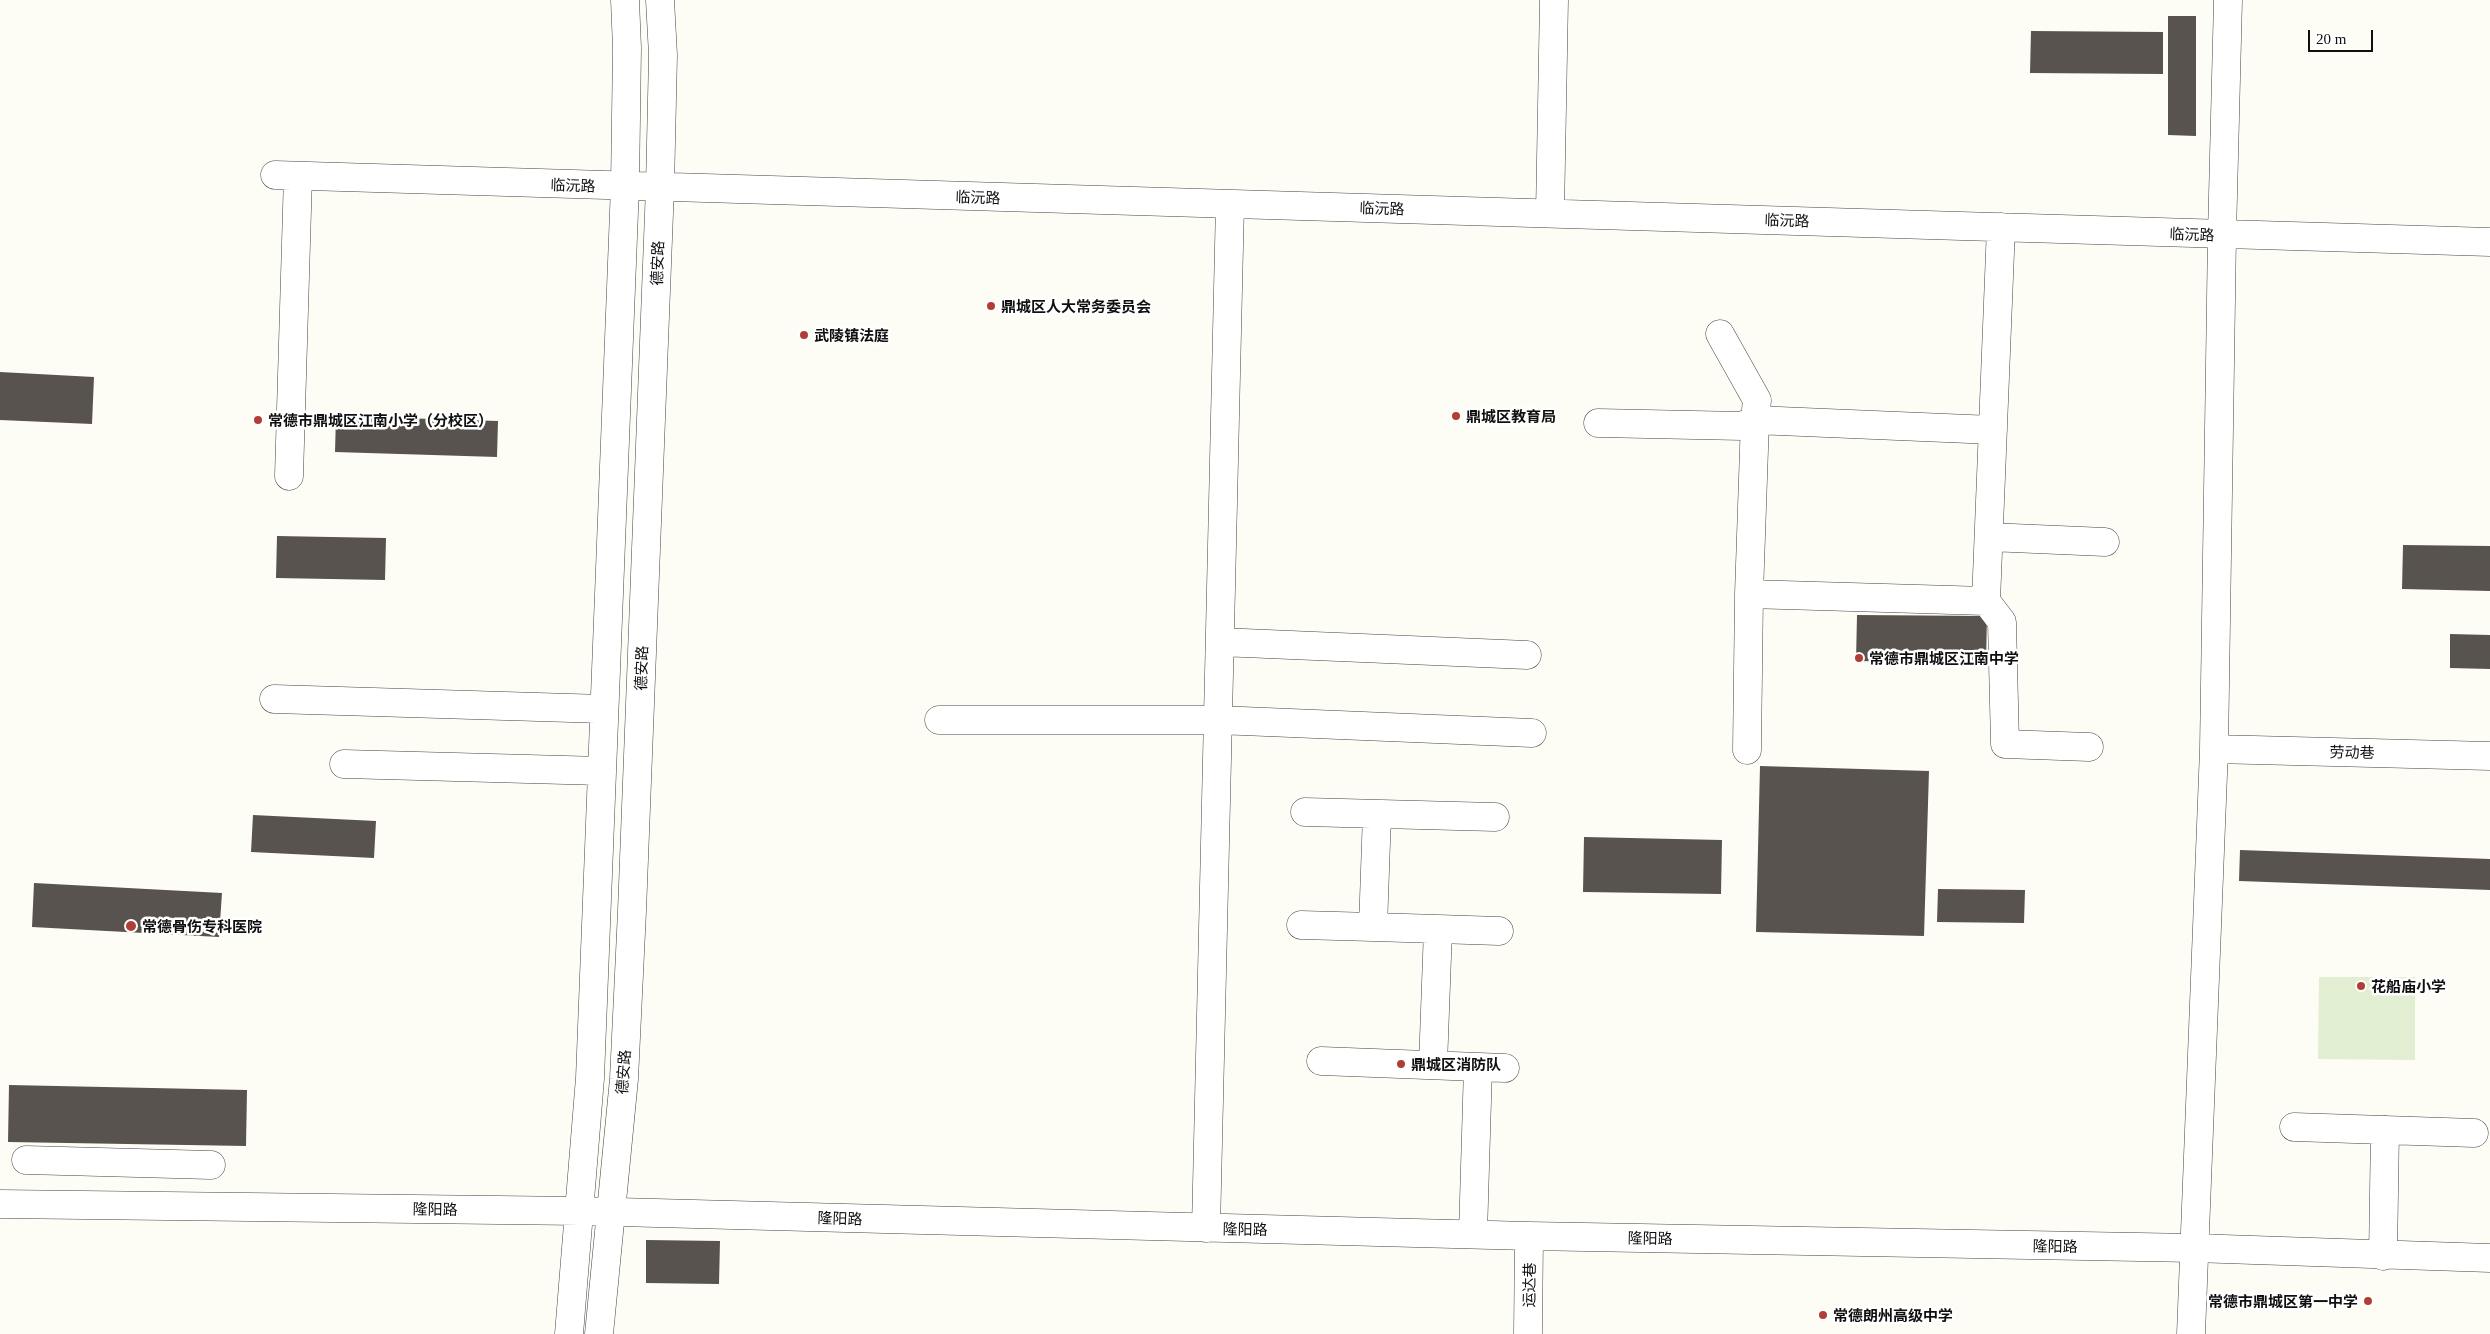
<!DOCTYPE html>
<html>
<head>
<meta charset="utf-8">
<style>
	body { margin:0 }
	#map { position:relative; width:2490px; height:1334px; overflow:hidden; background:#fefdf5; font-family:Georgia,serif }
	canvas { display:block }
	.scale { position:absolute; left:2308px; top:30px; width:65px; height:22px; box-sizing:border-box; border:2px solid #101010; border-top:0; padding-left:6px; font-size:15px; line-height:18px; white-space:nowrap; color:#101010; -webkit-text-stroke:4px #fff; paint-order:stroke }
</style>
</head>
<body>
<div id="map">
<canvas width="2490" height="1334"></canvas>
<div class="scale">20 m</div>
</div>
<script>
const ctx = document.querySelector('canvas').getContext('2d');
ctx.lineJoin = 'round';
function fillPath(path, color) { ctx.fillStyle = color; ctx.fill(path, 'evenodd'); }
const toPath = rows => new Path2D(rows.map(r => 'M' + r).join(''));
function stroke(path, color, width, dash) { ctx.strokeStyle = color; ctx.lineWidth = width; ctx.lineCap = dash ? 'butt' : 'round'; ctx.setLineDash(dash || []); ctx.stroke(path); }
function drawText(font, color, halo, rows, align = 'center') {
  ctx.font = font + ' Georgia,"Noto Sans SC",serif'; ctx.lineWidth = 5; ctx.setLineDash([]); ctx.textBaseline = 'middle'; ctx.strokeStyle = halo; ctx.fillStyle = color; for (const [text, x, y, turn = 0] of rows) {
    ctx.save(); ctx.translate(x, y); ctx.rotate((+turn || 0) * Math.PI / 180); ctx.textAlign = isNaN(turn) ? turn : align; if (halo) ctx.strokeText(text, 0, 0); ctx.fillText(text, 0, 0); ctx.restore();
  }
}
const pitch = toPath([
	[2319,977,2415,977,2415,1060,2318,1059]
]);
const building = toPath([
	[2168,16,2196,16,2196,136,2168,135],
	[2031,31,2163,32,2163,74,2030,73],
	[0,372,94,377,92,424,0,420],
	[336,416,498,421,497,457,335,452],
	[277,536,386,538,385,580,276,578],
	[2403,545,2490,546,2490,591,2402,589],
	[1857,615,1987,616,1986,663,1856,661],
	[2450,634,2490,635,2490,669,2450,668],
	[1760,766,1929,771,1924,936,1756,932],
	[253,815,376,821,374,858,251,852],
	[1584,837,1722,840,1721,894,1583,892],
	[2240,850,2490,859,2490,890,2239,881],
	[34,883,222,893,219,937,32,927],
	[1938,889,2025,890,2024,923,1937,922],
	[9,1085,247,1090,246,1146,8,1142],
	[646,1240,720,1241,719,1284,646,1283]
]);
const minor = toPath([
	[275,175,2490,242],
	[1550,213,1554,0],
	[2001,227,1986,601,2002,622,2005,744,2089,747],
	[1598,423,1742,426,1755,420,1757,400,1720,334],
	[289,476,298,176],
	[1989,537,2105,542],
	[1986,601,1749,594,1755,420,1993,430],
	[1220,642,1527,655],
	[274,699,604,709],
	[939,720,1218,720,1532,733],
	[2214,749,2490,756],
	[1747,750,1749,594],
	[344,764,602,771],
	[1305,812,1495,817],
	[1377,814,1373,927,1438,929,1433,1065],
	[1301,925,1373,927],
	[1438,929,1499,931],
	[1321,1061,1505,1068],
	[2294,1127,2474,1133],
	[26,1160,211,1165],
	[0,1204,580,1211,1529,1236,2194,1248,2490,1258],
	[1206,1228,1230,204],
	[1473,1234,1478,1067],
	[2383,1256,2385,1130],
	[569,1334,590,1078,625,186,627,48,625,0],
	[599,1334,624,1079,632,911,660,187,663,55,660,0],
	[1528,1334,1529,1236],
	[2191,1334,2214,749,2222,235,2228,0]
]);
const markers = [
	[991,306,5,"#b03e38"],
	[804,335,5,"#b03e38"],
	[1456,416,5,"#b03e38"],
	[258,420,5,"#b03e38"],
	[1859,658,5,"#b03e38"],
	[131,926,6,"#b03e38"],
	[2361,986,5,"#b03e38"],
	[1401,1064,5,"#b03e38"],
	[2368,1301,5,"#b03e38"],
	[1823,1315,5,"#b03e38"]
];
const streetNames = [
	["临沅路",573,185,2],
	["临沅路",978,197,2],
	["临沅路",1382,208,2],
	["临沅路",1787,220,2],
	["临沅路",2192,234,2],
	["德安路",657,263,-88],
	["德安路",641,668,-88],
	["劳动巷",2352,752,1],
	["德安路",623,1072,-86],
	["隆阳路",435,1209,1],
	["隆阳路",840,1218,2],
	["隆阳路",1245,1229,1],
	["隆阳路",1650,1238,1],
	["隆阳路",2055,1246,1],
	["运达巷",1529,1285,-89]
];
const poiNames = [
	["鼎城区人大常务委员会",1001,306],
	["武陵镇法庭",814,335],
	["鼎城区教育局",1466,416],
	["常德市鼎城区江南小学（分校区）",268,420],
	["常德市鼎城区江南中学",1869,658],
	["常德骨伤专科医院",142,926],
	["花船庙小学",2371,986],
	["鼎城区消防队",1411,1064],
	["常德市鼎城区第一中学",2358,1301,"right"],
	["常德朗州高级中学",1833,1315]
];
fillPath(pitch, '#e2eed2');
fillPath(building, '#58534e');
stroke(minor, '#434343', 29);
stroke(minor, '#fff', 28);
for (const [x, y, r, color] of markers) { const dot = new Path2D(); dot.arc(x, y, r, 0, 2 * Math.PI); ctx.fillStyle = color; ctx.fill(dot); stroke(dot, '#fff', 2); }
drawText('15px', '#101010', '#fff', streetNames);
drawText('bold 15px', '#101010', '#fff', poiNames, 'left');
</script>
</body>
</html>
